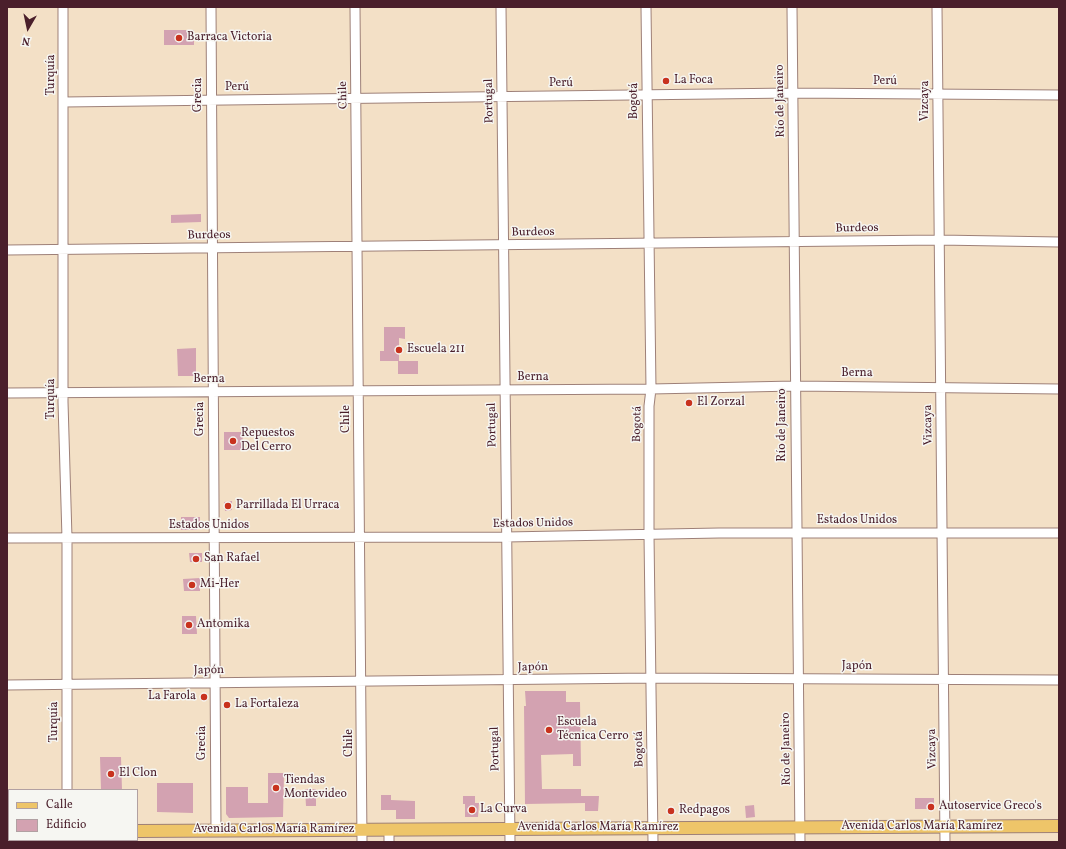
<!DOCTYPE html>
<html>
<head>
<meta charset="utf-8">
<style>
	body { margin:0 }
	#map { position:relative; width:1066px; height:849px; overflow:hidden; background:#f3e0c6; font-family:Vollkorn,serif }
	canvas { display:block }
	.frame { position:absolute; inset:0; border:8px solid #4a1f2b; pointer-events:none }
	.legend { position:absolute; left:8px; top:789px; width:130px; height:52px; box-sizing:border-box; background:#f6f6f2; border:1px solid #b1a0a2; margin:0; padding:5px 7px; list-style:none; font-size:12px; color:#4a1f2b }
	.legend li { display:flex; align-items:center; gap:8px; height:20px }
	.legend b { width:20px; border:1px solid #b1a0a2 }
	.north { position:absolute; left:8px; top:8px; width:40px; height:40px; -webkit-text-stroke:3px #f6f6f2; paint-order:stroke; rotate:189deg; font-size:11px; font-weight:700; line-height:16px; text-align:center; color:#4a1f2b }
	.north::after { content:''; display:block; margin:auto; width:14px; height:18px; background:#4a1f2b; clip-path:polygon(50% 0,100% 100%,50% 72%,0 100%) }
</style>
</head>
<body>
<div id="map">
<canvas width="1066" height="849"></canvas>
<div class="frame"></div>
<ul class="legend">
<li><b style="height:5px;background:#eec569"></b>Calle</li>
<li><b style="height:11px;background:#d3a2b1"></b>Edificio</li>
</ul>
<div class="north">N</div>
</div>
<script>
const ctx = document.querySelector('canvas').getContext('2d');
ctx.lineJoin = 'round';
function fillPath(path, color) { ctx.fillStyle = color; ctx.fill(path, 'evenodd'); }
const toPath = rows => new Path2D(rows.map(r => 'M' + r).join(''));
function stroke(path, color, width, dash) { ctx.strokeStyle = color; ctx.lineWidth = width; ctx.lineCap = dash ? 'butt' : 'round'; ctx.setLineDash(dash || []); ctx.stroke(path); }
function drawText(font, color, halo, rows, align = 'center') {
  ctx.font = font + ' Vollkorn,serif'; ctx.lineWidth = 3; ctx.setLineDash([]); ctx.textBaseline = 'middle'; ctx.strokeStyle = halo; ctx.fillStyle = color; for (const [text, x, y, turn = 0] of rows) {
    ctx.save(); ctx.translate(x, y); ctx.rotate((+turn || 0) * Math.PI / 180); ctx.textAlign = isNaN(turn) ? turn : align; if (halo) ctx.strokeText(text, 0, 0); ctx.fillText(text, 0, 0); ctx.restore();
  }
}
const building = toPath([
	[164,30,194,30,194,45,164,45],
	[201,214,201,222,171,223,171,215],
	[384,327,405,327,405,339,399,338,399,361,380,361,380,351,384,351],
	[196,348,196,376,178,376,177,349],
	[398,361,418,361,418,374,398,374],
	[224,432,243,432,242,450,224,450],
	[232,501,232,510,225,511,224,502],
	[181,517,200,517,200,525,197,530,181,530],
	[189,553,202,553,202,562,190,562],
	[200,578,200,591,184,591,183,579],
	[182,616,196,616,197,634,182,634],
	[525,691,566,691,566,702,580,702,581,766,573,766,573,754,541,755,542,789,581,789,581,796,599,796,598,811,585,811,585,803,525,804,524,706,526,706],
	[100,757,121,757,122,790,101,790],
	[268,773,284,773,283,817,229,818,226,814,226,787,248,787,248,803,268,803],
	[157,783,193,783,193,813,157,812],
	[305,789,316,789,316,806,306,806],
	[381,795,391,795,391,800,415,801,415,819,396,819,396,810,381,810],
	[463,796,475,796,475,803,479,803,478,817,465,817,465,804,463,804],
	[915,798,934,798,934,809,915,809],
	[754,805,755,817,746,818,745,806]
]);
const minor = toPath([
	[63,7,63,402,67,538,67,790],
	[211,7,216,830],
	[355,7,362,842],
	[501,7,510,842],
	[646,7,651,389,649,406,649,535,653,842],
	[792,7,800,842],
	[937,7,945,842],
	[64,102,793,93,1059,95],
	[7,250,939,240,1059,242],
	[7,393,651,389,795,386,1059,389],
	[7,538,506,537,719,533,1059,533],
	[7,685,651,678,1059,680],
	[64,842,64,840],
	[389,842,389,830]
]);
const major = toPath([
	[7,831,9,831],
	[137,831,1059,826]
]);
const markers = [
	[179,38,4,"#c8321e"],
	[666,81,4,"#c8321e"],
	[399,350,4,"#c8321e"],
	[689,403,4,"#c8321e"],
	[233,441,4,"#c8321e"],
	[228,506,4,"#c8321e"],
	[196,559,4,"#c8321e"],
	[192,585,4,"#c8321e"],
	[189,625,4,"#c8321e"],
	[204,697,4,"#c8321e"],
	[227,705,4,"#c8321e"],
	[549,730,4,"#c8321e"],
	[111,774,4,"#c8321e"],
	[276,788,4,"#c8321e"],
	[931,807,4,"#c8321e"],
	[472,810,4,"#c8321e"],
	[671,811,4,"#c8321e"]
];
const poiNames = [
	["Barraca Victoria",187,38],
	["La Foca",674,81],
	["Escuela 211",407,350],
	["El Zorzal",697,403],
	["Repuestos",241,434],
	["Del Cerro",241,448],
	["Parrillada El Urraca",236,506],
	["San Rafael",204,559],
	["Mi-Her",200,585],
	["Antomika",197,625],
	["La Farola",196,697,"right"],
	["La Fortaleza",235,705],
	["Escuela",557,723],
	["Técnica Cerro",557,737],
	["El Clon",119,774],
	["Tiendas",284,781],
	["Montevideo",284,795],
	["Autoservice Greco's",939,807],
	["La Curva",480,810],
	["Redpagos",679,811]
];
const streetNames = [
	["Turquía",52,75,-90],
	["Perú",885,82],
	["Perú",561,84],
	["Perú",237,88],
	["Grecia",199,95,-90],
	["Chile",344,95,-91],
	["Portugal",490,101,-91],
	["Bogotá",635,101,-90],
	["Río de Janeiro",781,101,-91],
	["Vizcaya",926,101,-90],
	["Burdeos",857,229,-1],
	["Burdeos",533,233,-1],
	["Burdeos",209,236,-1],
	["Berna",857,374],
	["Berna",533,378],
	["Berna",209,380],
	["Turquía",52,399,-90],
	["Grecia",201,419,-90],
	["Chile",347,419,-90],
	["Bogotá",638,424,-89],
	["Portugal",493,425,-91],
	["Río de Janeiro",783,425,-90],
	["Vizcaya",929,425,-91],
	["Estados Unidos",857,521],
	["Estados Unidos",533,524,-1],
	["Estados Unidos",209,526],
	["Japón",857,667],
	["Japón",533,668,-1],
	["Japón",209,671,-1],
	["Turquía",55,722,-90],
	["Grecia",203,743,-90],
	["Chile",350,743,-90],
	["Portugal",496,749,-91],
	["Bogotá",640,749,-91],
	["Río de Janeiro",787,749,-91],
	["Vizcaya",933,749,-91],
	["Avenida Carlos María Ramírez",922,827],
	["Avenida Carlos María Ramírez",598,828],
	["Avenida Carlos María Ramírez",274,830]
];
fillPath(building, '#d3a2b1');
stroke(minor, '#9e8078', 11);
stroke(major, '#9e8078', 14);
stroke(minor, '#fff', 9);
stroke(major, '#eec569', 12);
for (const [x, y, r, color] of markers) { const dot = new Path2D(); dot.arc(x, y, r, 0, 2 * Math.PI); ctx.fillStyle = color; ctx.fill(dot); stroke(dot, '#f6f6f2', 1.5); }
drawText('12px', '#4a1f2b', '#f6f6f2', poiNames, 'left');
drawText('12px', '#4a1f2b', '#f6f6f2', streetNames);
</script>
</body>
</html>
